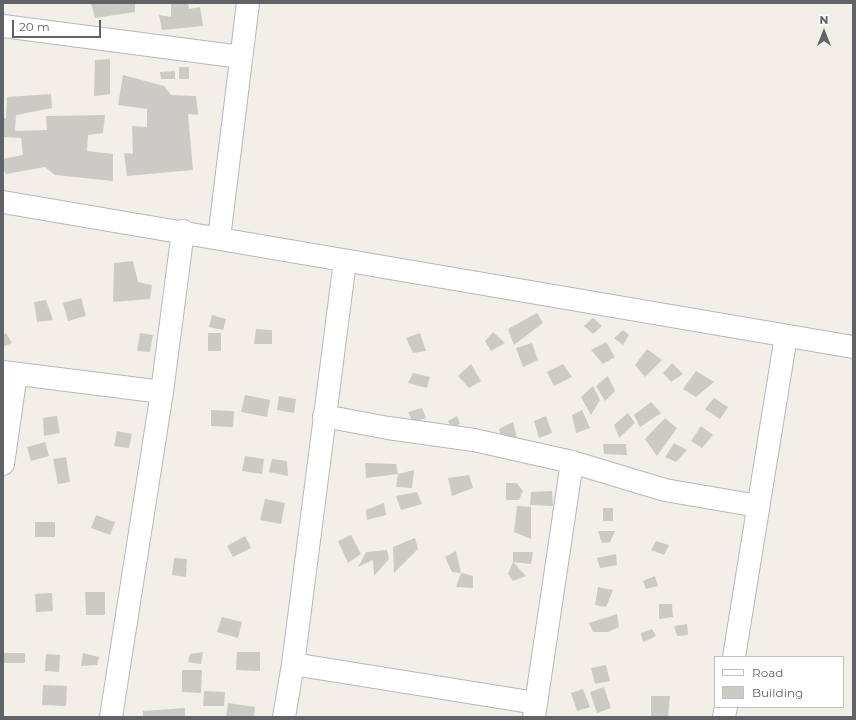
<!DOCTYPE html>
<html>
<head>
<meta charset="utf-8">
<style>
	body { margin:0 }
	#map { position:relative; width:856px; height:720px; overflow:hidden; background:#f1efe8; font-family:Montserrat,sans-serif }
	canvas { display:block }
	.frame { position:absolute; inset:0; border:4px solid #5f6368; pointer-events:none }
	.legend { position:absolute; left:714px; top:656px; width:130px; height:52px; box-sizing:border-box; background:#fff; border:1px solid #bfc1c3; margin:0; padding:5px 7px; list-style:none; font-size:12px; color:#5f6368 }
	.legend li { display:flex; align-items:center; gap:8px; height:20px }
	.legend b { width:20px; border:1px solid #bfc1c3 }
	.north { position:absolute; left:804px; top:12px; width:40px; height:40px; -webkit-text-stroke:3px #fff; paint-order:stroke; rotate:0deg; font-size:11px; font-weight:700; line-height:16px; text-align:center; color:#5f6368 }
	.north::after { content:''; display:block; margin:auto; width:14px; height:18px; background:#5f6368; clip-path:polygon(50% 0,100% 100%,50% 72%,0 100%) }
	.scale { position:absolute; left:12px; top:20px; width:89px; height:18px; box-sizing:border-box; border:2px solid #5f6368; border-top:0; padding-left:5px; font-size:12px; line-height:14px; white-space:nowrap; color:#5f6368; -webkit-text-stroke:3px #fff; paint-order:stroke }
</style>
</head>
<body>
<div id="map">
<canvas width="856" height="720"></canvas>
<div class="frame"></div>
<ul class="legend">
<li><b style="height:5px;background:#fff"></b>Road</li>
<li><b style="height:11px;background:#cccac5"></b>Building</li>
</ul>
<div class="north">N</div>
<div class="scale">20 m</div>
</div>
<script>
const ctx = document.querySelector('canvas').getContext('2d');
ctx.lineJoin = 'round';
function fillPath(path, color) { ctx.fillStyle = color; ctx.fill(path, 'evenodd'); }
const toPath = rows => new Path2D(rows.map(r => 'M' + r).join(''));
function stroke(path, color, width, dash) { ctx.strokeStyle = color; ctx.lineWidth = width; ctx.lineCap = dash ? 'butt' : 'round'; ctx.setLineDash(dash || []); ctx.stroke(path); }
const building = toPath([
	[91,3,135,3,135,12,95,18],
	[171,3,188,3,189,9,200,7,203,26,162,30,159,15,171,17],
	[110,59,110,94,94,96,95,60],
	[179,67,189,67,189,79,179,79],
	[175,71,175,79,161,79,160,72],
	[123,75,164,86,171,95,196,96,198,115,188,114,193,170,127,176,124,153,133,154,132,126,147,127,147,109,118,105],
	[51,94,52,108,16,115,15,131,47,130,46,116,105,115,103,133,88,135,87,151,113,154,113,181,55,175,45,167,6,174,3,169,3,159,23,155,21,138,3,137,3,118,6,118,7,97],
	[133,261,138,282,152,285,150,299,113,302,114,263],
	[81,298,86,316,68,321,63,303],
	[46,300,53,320,37,322,34,302],
	[537,313,543,323,514,345,508,329],
	[212,315,226,319,223,330,209,327],
	[593,318,602,326,593,334,584,326],
	[256,329,272,330,272,344,254,344],
	[623,330,629,335,623,345,614,338],
	[493,332,505,343,491,351,485,341],
	[6,333,12,343,3,347,3,334],
	[140,333,153,335,150,352,137,351],
	[208,333,221,333,221,351,208,351],
	[420,333,426,351,413,353,406,338],
	[606,342,615,357,603,364,591,350],
	[532,343,538,360,523,367,516,348],
	[647,349,662,360,645,377,635,365],
	[672,363,683,374,671,382,663,373],
	[471,364,481,381,469,388,458,376],
	[563,364,572,377,554,386,547,372],
	[696,371,714,382,696,397,683,389],
	[413,373,430,377,427,388,408,383],
	[608,376,615,391,605,401,596,386],
	[593,386,600,400,591,415,581,397],
	[245,395,270,400,267,417,241,412],
	[279,396,296,399,294,413,277,410],
	[714,398,728,407,720,419,705,409],
	[651,402,661,413,640,427,634,415],
	[422,408,426,418,413,422,408,412],
	[211,410,234,411,233,427,211,426],
	[582,410,590,428,576,433,572,415],
	[628,413,635,423,619,438,614,425],
	[57,416,60,433,44,436,43,418],
	[457,416,460,424,451,428,448,421],
	[546,416,552,433,539,438,534,421],
	[665,418,677,428,657,456,645,439],
	[513,422,517,438,503,443,499,429],
	[701,426,713,435,702,448,691,441],
	[117,431,132,434,129,448,114,446],
	[45,442,49,456,31,461,27,447],
	[674,443,687,450,676,462,665,457],
	[603,444,626,444,627,455,604,454],
	[245,456,264,459,262,474,242,471],
	[66,457,70,482,58,484,53,459],
	[272,459,287,461,288,476,269,472],
	[365,463,396,464,398,474,366,478],
	[414,470,412,488,396,487,398,474],
	[469,475,473,488,452,496,448,478],
	[506,483,517,483,523,491,519,500,506,500],
	[552,491,553,506,530,505,531,492],
	[417,492,422,504,401,510,396,496],
	[265,499,285,503,281,524,260,520],
	[384,503,386,515,367,520,366,510],
	[517,506,531,507,531,539,514,532],
	[603,508,613,508,613,521,603,521],
	[96,515,115,522,110,535,91,528],
	[35,522,55,522,55,537,35,537],
	[598,531,615,531,610,542,602,543],
	[351,535,361,554,348,563,338,541],
	[245,536,251,548,233,557,227,546],
	[415,538,418,549,394,573,393,547],
	[656,541,669,545,664,555,651,550],
	[387,550,389,559,374,576,373,560,358,567,366,552],
	[456,551,461,573,473,576,473,588,456,587,461,573,452,572,445,557],
	[513,552,533,552,531,564,513,562,526,576,513,581,508,574,513,562],
	[616,554,617,565,600,568,597,558],
	[174,558,187,559,186,577,172,575],
	[655,576,658,586,646,589,643,581],
	[598,587,613,590,606,607,595,605],
	[85,592,105,592,105,615,86,615],
	[52,593,53,611,36,612,35,594],
	[659,604,672,604,673,617,659,619],
	[617,614,619,627,608,632,593,632,589,623],
	[222,617,242,622,238,638,217,632],
	[687,624,688,635,677,636,674,626],
	[652,629,656,636,643,642,641,633],
	[203,652,201,664,188,662,190,654],
	[237,652,260,652,260,671,236,670],
	[3,653,25,653,25,663,3,663],
	[83,653,99,657,97,665,81,666],
	[46,654,60,655,59,672,45,671],
	[606,665,610,681,595,684,591,668],
	[182,670,202,670,201,693,182,692],
	[43,685,67,686,66,706,42,705],
	[604,687,611,708,597,713,590,692],
	[583,689,590,707,577,711,571,693],
	[204,691,225,692,224,706,203,706],
	[651,696,670,696,668,717,651,717],
	[228,703,255,707,254,717,226,717],
	[185,708,185,717,143,717,143,711]
]);
const minor = toPath([
	[3,26,241,57],
	[3,202,853,347],
	[219,238,248,3],
	[3,372,162,392],
	[324,416,388,428,474,440,572,462,665,490,758,506],
	[3,464,16,374],
	[734,657,786,336],
	[293,664,536,703],
	[111,717,162,392,183,231],
	[284,717,293,664,345,261],
	[534,717,572,462],
	[724,717,726,707]
]);
fillPath(building, '#cccac5');
stroke(minor, '#b5b8bc', 24);
stroke(minor, '#fff', 22);
</script>
</body>
</html>
